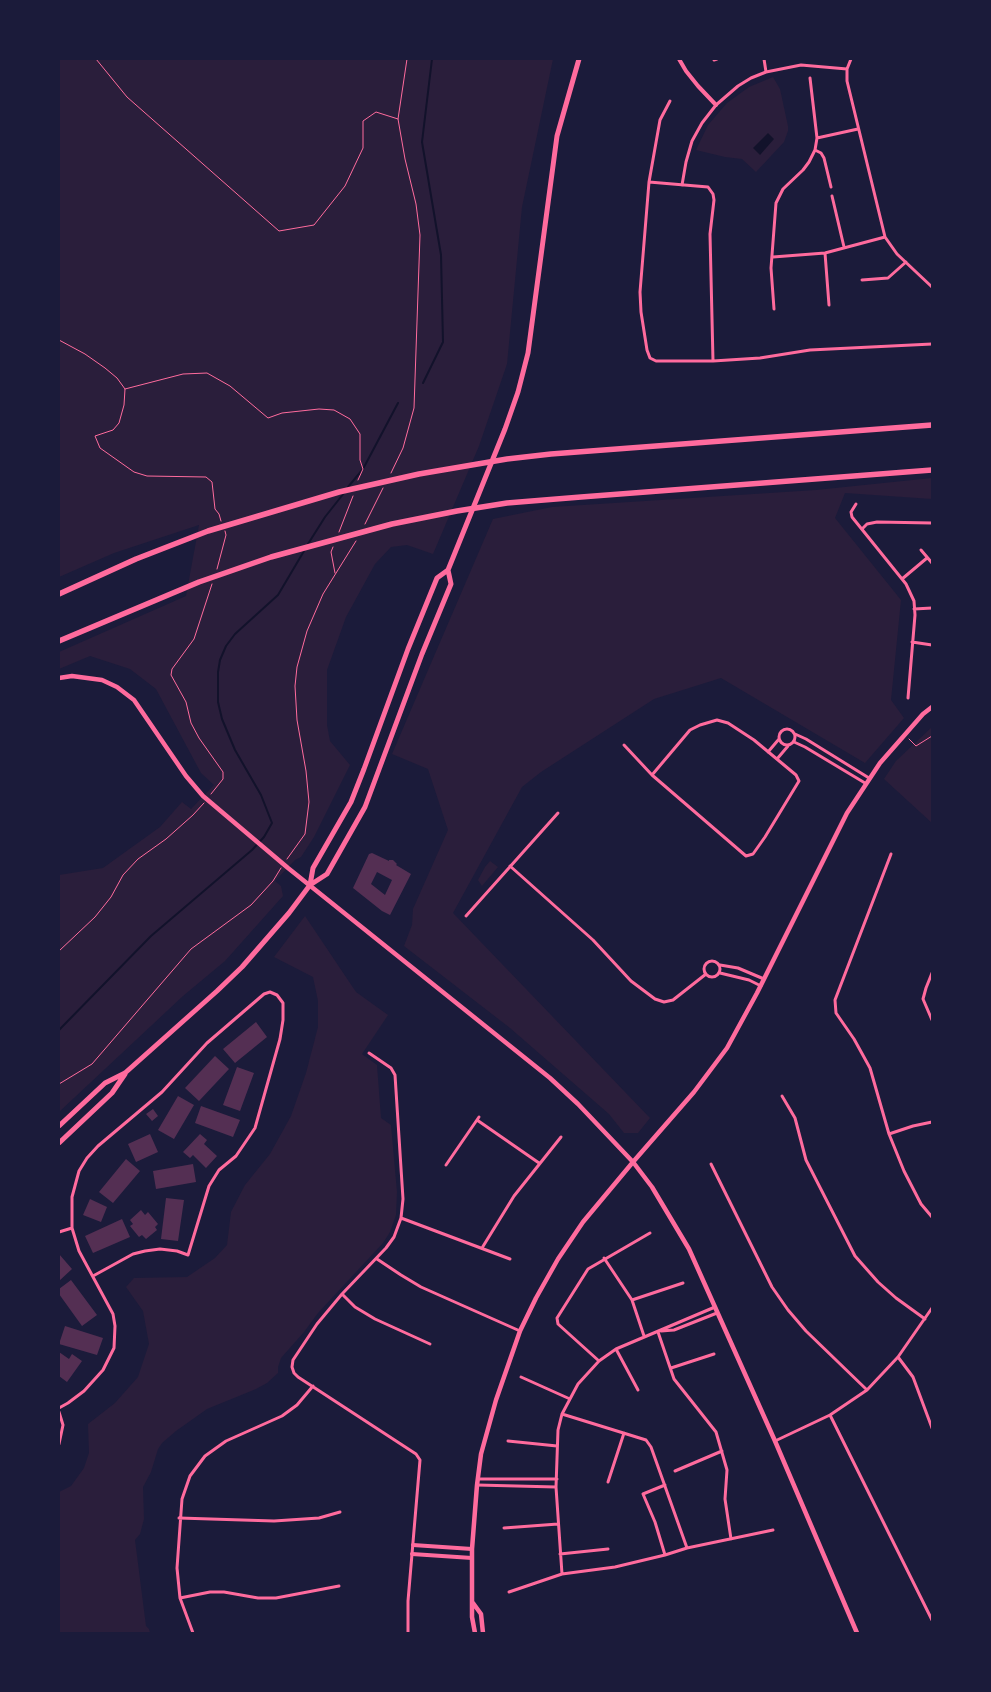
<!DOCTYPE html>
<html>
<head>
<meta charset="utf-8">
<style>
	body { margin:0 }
	#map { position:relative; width:991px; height:1692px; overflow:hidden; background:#1b1b3a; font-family:Literata,serif }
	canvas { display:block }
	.frame { position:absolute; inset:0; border:60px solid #1b1b3a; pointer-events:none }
</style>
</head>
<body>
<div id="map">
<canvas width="991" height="1692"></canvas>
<div class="frame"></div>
</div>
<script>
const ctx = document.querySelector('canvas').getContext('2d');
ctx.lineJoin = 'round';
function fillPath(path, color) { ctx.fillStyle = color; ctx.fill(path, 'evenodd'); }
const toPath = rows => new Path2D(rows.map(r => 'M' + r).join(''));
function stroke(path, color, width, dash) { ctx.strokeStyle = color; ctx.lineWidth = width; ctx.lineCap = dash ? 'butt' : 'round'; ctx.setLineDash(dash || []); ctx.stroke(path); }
const green = toPath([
	[59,59,553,59,522,207,507,364,479,446,433,554,407,545,391,547,375,564,346,617,327,670,327,725,330,741,350,765,314,837,301,857,295,860,275,881,281,886,283,896,225,961,183,996,59,1112,59,875,103,868,160,827,182,802,191,809,214,785,201,773,156,689,130,669,90,656,59,669,59,652,186,596,199,525,114,553,59,577],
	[773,77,780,89,788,126,788,131,784,142,756,172,742,159,725,157,696,150,708,125,727,103,749,87],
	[932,478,932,499,845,493,835,518,901,600,891,700,904,718,865,763,721,678,654,699,541,772,522,787,453,913,650,1118,638,1133,624,1133,609,1114,510,1028,404,946,412,925,413,909,448,830,428,769,392,754,493,519,552,507,816,490],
	[932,727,932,823,884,779,896,761],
	[490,861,498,867,482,886,478,880,485,867],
	[305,916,356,992,388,1015,362,1054,377,1065,381,1118,391,1125,397,1192,396,1215,390,1232,383,1243,318,1313,304,1332,281,1358,278,1367,278,1373,267,1383,256,1389,207,1409,176,1431,162,1443,158,1449,151,1472,143,1487,144,1519,140,1534,135,1540,146,1626,149,1629,150,1633,59,1633,59,1492,71,1486,84,1468,89,1453,88,1424,115,1403,138,1377,149,1344,143,1311,126,1287,134,1278,187,1277,215,1258,227,1245,231,1212,245,1185,270,1154,291,1116,306,1073,318,1027,318,1001,313,977,274,957]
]);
const water = toPath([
	[768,133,774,139,760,155,753,148]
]);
const stream = toPath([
	[423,383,443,342,441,255,422,142,432,59],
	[348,487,363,469,398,403],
	[308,544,325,517,344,493],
	[59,1030,151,936,252,850,264,837,272,823,261,795,235,750,222,719,218,702,218,672,220,660,226,646,235,634,278,595,304,551]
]);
const building = toPath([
	[372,853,389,861,389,860,393,860,397,864,396,865,411,874,390,915,382,911,353,888,369,854],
	[377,872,392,880,385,895,371,884],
	[256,1022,267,1037,235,1063,223,1049],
	[215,1056,229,1069,199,1101,185,1088],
	[237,1067,254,1073,240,1111,223,1105],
	[178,1096,194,1105,174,1139,158,1130],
	[201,1106,240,1120,233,1137,195,1123],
	[153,1109,158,1116,152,1121,146,1114],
	[150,1134,158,1152,136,1162,128,1144],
	[200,1134,207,1140,204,1144,217,1156,206,1168,193,1155,190,1158,183,1152],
	[126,1159,140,1171,113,1203,99,1192],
	[193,1164,196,1182,156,1189,153,1171],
	[166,1198,184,1200,178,1241,161,1239],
	[90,1199,107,1207,101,1222,83,1215],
	[141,1210,145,1215,148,1212,158,1224,155,1227,157,1230,146,1239,142,1235,139,1237,130,1226,133,1224,130,1220],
	[122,1219,130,1237,93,1253,85,1236],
	[59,1254,72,1269,59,1281],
	[71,1280,97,1315,82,1326,59,1294,59,1289],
	[65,1326,103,1338,97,1355,59,1344],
	[59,1352,69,1359,72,1354,82,1361,67,1382,59,1376]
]);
const path = toPath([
	[96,59,127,97,279,231,314,225,345,186,363,148,363,121,376,112,398,119],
	[59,340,85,354,105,368,117,378,125,389,124,405,119,423,113,430,95,436,100,448,134,472,147,476,206,477,212,482,215,509,219,514,221,521],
	[125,389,183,374,207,373,230,386,268,418,282,413,319,409,334,410,350,419,360,434,360,460,363,469,358,480],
	[391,473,403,448,414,408,420,235,416,204,405,159,398,119,407,59],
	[365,524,383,488],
	[339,532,353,496],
	[333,547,331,552,335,573],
	[217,569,226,535,225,531],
	[909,739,916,746,932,736],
	[211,794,223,779,223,772,199,738,191,723,186,702,171,675,172,669,194,639,212,584],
	[287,859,305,834,309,802,306,771,297,720,295,686,297,667,307,631,323,594,356,541],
	[59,951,95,917,111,897,123,875,138,859,166,839,193,815,204,803],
	[59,1084,92,1064,191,949,251,905,273,881,281,868]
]);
const minor = toPath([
	[764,59,766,72],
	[851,59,847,69,847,81,885,237,897,254,932,287],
	[714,60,717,59],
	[810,78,817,138],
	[670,101,660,120,649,182,640,292,641,312,647,350,650,358,656,361,713,361,760,358,810,350,932,344],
	[815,150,821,153,824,158,831,187],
	[649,182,708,187,713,194,714,200,710,234,713,361],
	[682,185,686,162,692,141,702,123,716,105,738,86,751,78,766,72,801,65,847,69],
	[832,196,844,247],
	[825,253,829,305],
	[773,257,825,253,885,237],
	[862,280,888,278,906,262],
	[774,309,771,268,776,203,783,189,803,170,809,162,815,150,817,138,858,129],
	[856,504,851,512,852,517,906,584,914,601,915,615,908,698],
	[862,529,867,524,877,522,932,523],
	[921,550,932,563],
	[902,579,927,558],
	[914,609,932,608],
	[912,642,932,645],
	'779 737a8 8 0 1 1 16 0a8 8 0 1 1-16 0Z',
	[795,734,806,739,869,778],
	[794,742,805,747,865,783],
	[624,745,652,775,746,856,753,854,765,837,799,781,796,775,754,740,728,723,717,720,700,725,690,730,652,775],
	[768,752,779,739],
	[777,759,788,746],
	[891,854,835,1000,836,1013,854,1039,870,1068,889,1134,904,1171,921,1204,932,1217],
	[510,866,593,940,631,981,655,999,664,1002,673,1000,706,974],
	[466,916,558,813],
	'704 969a8 8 0 1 1 16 0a8 8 0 1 1-16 0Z',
	[720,965,738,968,764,979],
	[720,973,749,980,761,986],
	[932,973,926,988,923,999,932,1020],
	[369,1053,391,1068,395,1075,403,1199,401,1218,394,1237,386,1248,342,1294,317,1324,293,1360,292,1367,294,1373,298,1377,416,1454,420,1460,408,1601,408,1633],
	[782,1096,795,1118,806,1160,855,1256,878,1282,896,1298,925,1319],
	[477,1120,539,1163],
	[889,1134,913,1126,932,1122],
	[711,1164,772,1287,788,1310,806,1331,867,1390],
	[446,1165,479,1117],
	[401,1218,510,1259],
	[59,1232,72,1228],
	[482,1248,514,1196,561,1137],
	[604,1258,632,1300,644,1336],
	[377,1259,401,1275,421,1287,520,1331],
	[342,1294,355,1307,375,1319,430,1344],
	[632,1300,683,1283],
	[661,1331,674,1330,717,1313],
	[658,1332,674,1379,716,1432,727,1470,725,1499,731,1539],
	[616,1349,638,1390],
	[898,1357,913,1377,932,1428],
	[599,1361,558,1324,557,1318,588,1269,650,1233],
	[671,1368,714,1354],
	[521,1377,570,1399],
	[59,1408,68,1403,84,1391,103,1370,114,1348,115,1326,113,1314,79,1251,72,1228,72,1197,79,1171,87,1158,98,1146,162,1092,207,1043,264,994,270,992,277,995,283,1003,283,1020,280,1039,255,1128,236,1156,219,1170,209,1186,188,1255,177,1251,160,1249,145,1251,133,1254,93,1276],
	[59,1412,63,1425,59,1444],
	[562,1414,646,1440,651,1447,687,1548],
	[830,1415,932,1620],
	[508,1441,557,1446],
	[775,1441,830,1415,867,1390,898,1357,932,1308],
	[675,1471,722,1451],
	[478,1479,557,1479],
	[608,1482,624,1433],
	[477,1485,556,1487],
	[665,1485,643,1494,655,1522,665,1555],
	[179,1518,274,1521,319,1518,340,1512],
	[504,1528,558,1524],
	[560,1554,608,1549],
	[562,1574,556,1487,558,1430,562,1414,578,1384,599,1361,616,1349,715,1307],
	[509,1592,562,1574,615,1567,665,1555,687,1548,773,1530],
	[180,1598,210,1592,224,1592,258,1598,276,1598,339,1586],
	[193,1633,180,1598,177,1568,182,1499,190,1476,205,1456,226,1441,282,1416,297,1405,313,1386]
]);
const tertiary = toPath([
	[679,59,686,71,698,86,716,105],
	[413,1545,472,1549],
	[412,1554,472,1558]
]);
const secondary = toPath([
	[59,678,72,676,102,680,117,687,134,700,186,776,203,796,288,868,550,1078,578,1104,633,1162,652,1187,689,1249,775,1441,857,1633],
	[473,1603,481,1614,483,1633],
	[475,1633,472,1617,472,1549,477,1485,481,1454,496,1400,520,1331,536,1298,558,1259,583,1222,633,1162,694,1092,727,1048,757,993,847,813,880,763,923,714,932,707]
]);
const primary = toPath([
	[310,885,313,868,351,802,364,769,408,649,437,578,448,570,505,429,518,392,528,353,557,136,579,59],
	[59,1126,105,1083,125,1073,217,991,242,967,289,913,310,885,327,874,365,807,422,654,451,584,448,570],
	[59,1143,112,1093,125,1074]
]);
const motorway = toPath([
	[59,594,136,559,208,531,339,492,419,474,507,459,551,454,932,425],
	[59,641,199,582,271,557,392,524,457,511,507,503,581,497,932,470]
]);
fillPath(green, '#2a1e3b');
fillPath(water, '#12122b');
stroke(stream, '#12122b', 2);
fillPath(building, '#542f53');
stroke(path, '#ff6b9d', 1);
stroke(minor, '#ff6b9d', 3);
stroke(tertiary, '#ff6b9d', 4);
stroke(secondary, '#ff6b9d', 4.5);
stroke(primary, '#ff6b9d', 5);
stroke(motorway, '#ff6b9d', 5.5);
</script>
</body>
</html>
